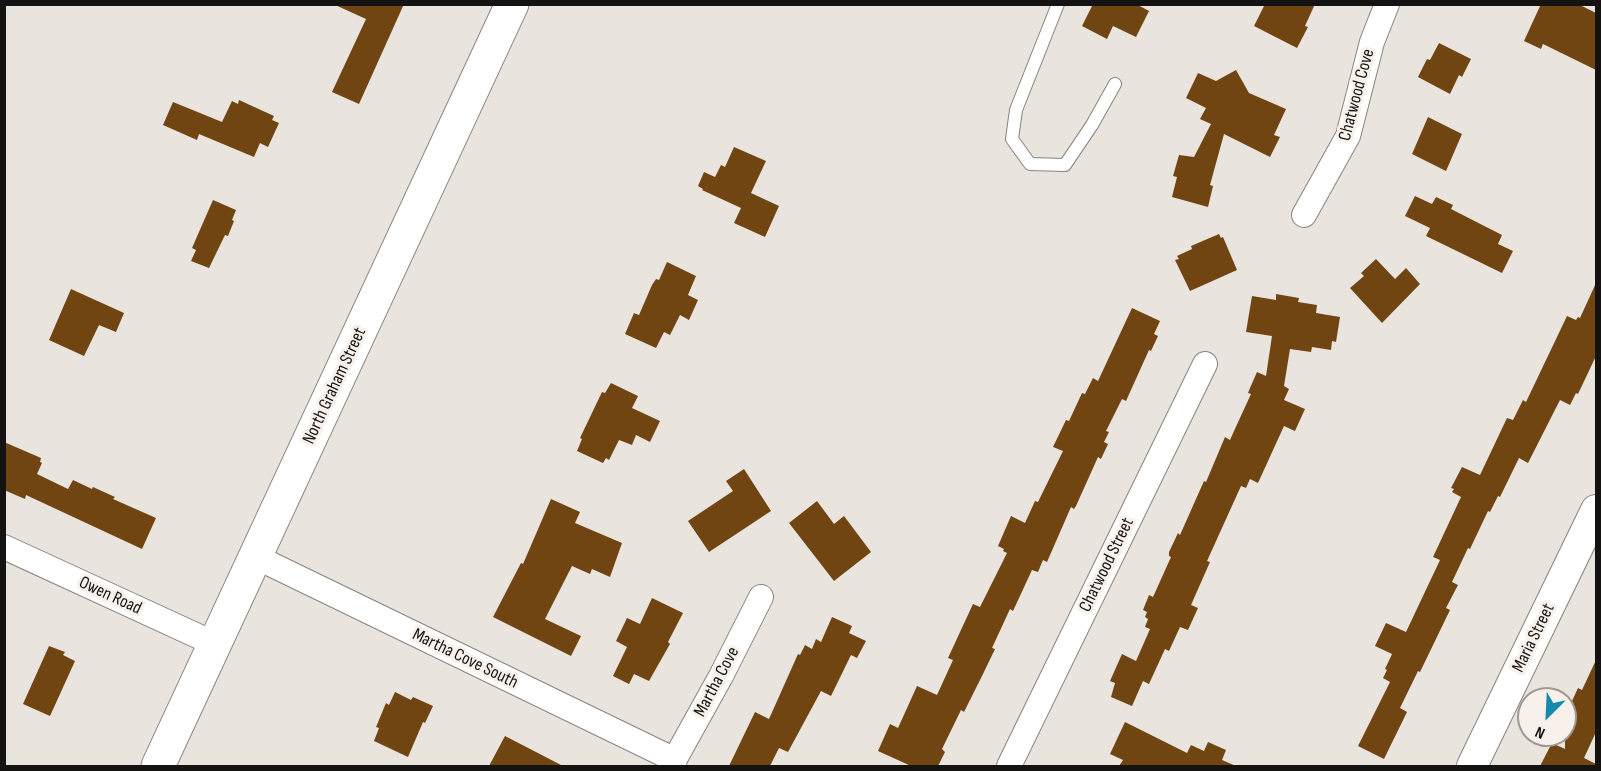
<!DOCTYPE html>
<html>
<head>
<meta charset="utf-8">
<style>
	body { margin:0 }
	#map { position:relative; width:1601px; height:771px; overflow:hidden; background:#eae4de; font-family:"Sofia Sans Condensed",sans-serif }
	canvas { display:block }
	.frame { position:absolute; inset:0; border:6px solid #151311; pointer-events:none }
	.north { position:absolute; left:1517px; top:687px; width:60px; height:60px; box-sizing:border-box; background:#f8f1eb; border:2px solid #9d9894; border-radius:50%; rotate:204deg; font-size:16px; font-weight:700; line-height:24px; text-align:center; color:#151311 }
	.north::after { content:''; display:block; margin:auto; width:21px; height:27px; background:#1789ae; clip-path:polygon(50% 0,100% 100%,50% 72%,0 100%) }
</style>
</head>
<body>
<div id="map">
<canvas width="1601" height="771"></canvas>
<div class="frame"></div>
<div class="north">N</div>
</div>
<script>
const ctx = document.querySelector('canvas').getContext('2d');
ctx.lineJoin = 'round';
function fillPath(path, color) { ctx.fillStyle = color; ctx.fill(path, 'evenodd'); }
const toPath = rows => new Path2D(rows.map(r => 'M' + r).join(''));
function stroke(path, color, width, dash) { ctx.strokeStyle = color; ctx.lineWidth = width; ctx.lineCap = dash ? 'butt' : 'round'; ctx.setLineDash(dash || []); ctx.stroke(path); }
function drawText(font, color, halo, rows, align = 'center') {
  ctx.font = font + ' "Sofia Sans Condensed",sans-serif'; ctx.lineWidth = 6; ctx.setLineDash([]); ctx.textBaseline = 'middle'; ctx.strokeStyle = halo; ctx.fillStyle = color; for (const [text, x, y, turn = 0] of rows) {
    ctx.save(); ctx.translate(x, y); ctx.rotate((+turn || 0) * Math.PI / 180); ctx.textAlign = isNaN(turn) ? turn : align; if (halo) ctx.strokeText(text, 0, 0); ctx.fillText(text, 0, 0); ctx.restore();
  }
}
const building = toPath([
	[333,4,404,4,359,104,332,92,366,19],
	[1093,4,1136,4,1149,11,1136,37,1113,26,1107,39,1082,26],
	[1265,4,1315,4,1305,26,1308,27,1297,48,1254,26],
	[1541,4,1578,4,1596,13,1596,70,1543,44,1541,49,1524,41],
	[1439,43,1471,59,1462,77,1459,75,1450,94,1418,77,1427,59,1430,60],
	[1236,70,1249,93,1286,109,1274,135,1280,137,1270,157,1224,134,1210,185,1213,186,1208,207,1172,197,1177,177,1173,176,1179,155,1194,157,1211,124,1200,119,1206,108,1186,98,1198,73,1216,81],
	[239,100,274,116,272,120,279,123,268,147,260,143,254,157,199,134,197,140,163,125,173,102,222,122,232,101,238,104],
	[1428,117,1462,134,1446,171,1412,154],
	[734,147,766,161,751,193,779,206,765,237,734,223,741,208,702,190,703,189,698,186,704,172,715,177,721,165,725,167],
	[1415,196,1432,204,1436,197,1453,205,1451,209,1502,235,1498,244,1513,251,1502,273,1426,236,1430,228,1405,216],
	[213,200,236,210,232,220,234,221,228,236,225,235,209,268,191,261,196,250,192,248],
	[1219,234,1221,238,1223,237,1237,270,1190,291,1175,260,1179,259,1177,256,1192,249,1191,246],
	[1376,259,1395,279,1406,268,1420,284,1382,323,1350,288,1364,276,1361,273],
	[667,262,696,276,688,295,698,300,689,320,680,315,670,335,664,332,656,348,625,334,634,313,639,315,652,285,656,279,659,280],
	[1596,283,1596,356,1578,394,1576,393,1570,405,1560,400,1528,463,1519,458,1500,497,1498,496,1490,512,1488,511,1470,549,1468,548,1452,582,1458,585,1446,608,1450,610,1420,672,1418,671,1400,708,1407,712,1384,759,1358,746,1390,682,1383,678,1387,670,1385,669,1392,654,1375,646,1386,623,1406,632,1440,560,1433,557,1461,497,1452,492,1454,489,1451,488,1462,467,1480,475,1507,418,1513,420,1523,400,1526,402,1567,316,1576,320,1578,317,1580,318],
	[71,289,124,313,116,332,99,325,84,356,49,340],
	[1276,294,1299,298,1298,302,1317,305,1316,313,1340,317,1336,342,1332,341,1331,350,1312,347,1311,352,1290,349,1284,386,1289,389,1284,400,1305,409,1295,431,1284,426,1258,483,1250,479,1246,488,1241,486,1207,561,1210,562,1191,605,1198,608,1188,630,1180,627,1169,651,1165,649,1149,684,1143,681,1132,706,1111,697,1115,683,1110,681,1122,654,1136,661,1150,629,1145,627,1148,619,1145,617,1147,612,1143,610,1149,595,1153,597,1171,557,1169,556,1169,552,1178,533,1180,535,1204,481,1206,482,1225,437,1230,440,1234,431,1251,394,1248,393,1250,388,1257,372,1266,376,1272,336,1246,332,1252,296,1276,300],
	[1132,308,1160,321,1154,334,1158,336,1151,351,1149,350,1126,401,1122,399,1106,431,1109,432,1104,442,1108,444,1101,459,1098,457,1076,506,1074,509,1071,507,1047,562,1043,560,1038,572,1032,570,1013,611,1010,609,992,648,995,649,983,674,964,712,961,710,942,749,945,752,938,766,911,766,878,751,890,724,898,728,917,686,937,695,953,660,948,658,973,604,980,607,1007,553,1003,551,1004,549,998,546,1011,516,1025,523,1035,501,1038,502,1063,451,1053,447,1066,420,1069,421,1082,393,1085,394,1093,378,1098,381],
	[611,383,638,396,632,408,660,421,650,442,636,435,632,445,619,440,609,460,606,458,603,463,577,451,582,439,580,438,602,392,605,393],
	[4,442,41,458,40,462,42,463,37,474,68,489,73,480,92,489,93,487,115,497,113,499,156,518,142,549,26,495,25,499,4,490],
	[744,469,771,511,709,552,688,521,733,491,726,481],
	[551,499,580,512,575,523,622,543,610,577,592,569,590,574,572,566,545,619,581,636,571,656,493,617,521,563,523,564],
	[817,501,834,524,844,516,871,552,834,581,789,523],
	[652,598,683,613,668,642,670,644,649,681,634,674,629,684,613,676,627,647,616,641,627,618,640,624],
	[832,617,852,626,849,633,866,641,857,658,851,655,831,696,821,691,788,752,779,748,770,766,729,766,755,712,769,719,798,654,800,655,805,645,812,649,816,639,821,642],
	[49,646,65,652,63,655,75,661,50,716,23,704],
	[1596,660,1596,732,1584,758,1596,764,1596,766,1540,766,1552,743,1565,749,1565,716,1578,688,1582,690],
	[395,692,411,700,413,697,433,706,425,723,423,722,408,757,374,741,379,728,376,727,386,703,389,705],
	[1125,722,1187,753,1191,745,1204,751,1208,742,1226,750,1222,760,1236,766,1119,766,1123,760,1110,754],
	[505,736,563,766,489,766]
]);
const service = toPath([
	[1058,4,1016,110,1012,139,1030,164,1065,165,1092,125,1115,84]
]);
const minor = toPath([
	[1304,215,1348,136,1372,42,1387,4],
	[4,547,215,644],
	[256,557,675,760],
	[671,766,721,676,761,597],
	[1009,766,1205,364]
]);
const tertiary = toPath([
	[1472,766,1596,510]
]);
const secondary = toPath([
	[158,766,512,4]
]);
const streetNames = [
	["Chatwood Cove",1357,95,-75],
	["North Graham Street",335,386,-65],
	["Chatwood Street",1107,565,-64],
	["Owen Road",110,596,25],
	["Maria Street",1534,638,-64],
	["Martha Cove South",465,659,26],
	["Martha Cove",717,682,-62]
];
fillPath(building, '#714512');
stroke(service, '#89837d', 14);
stroke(minor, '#89837d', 26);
stroke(tertiary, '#89837d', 32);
stroke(secondary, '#89837d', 35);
stroke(service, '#fff', 12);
stroke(minor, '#fff', 24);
stroke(tertiary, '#fff', 30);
stroke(secondary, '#fff', 33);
drawText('18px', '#151311', '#f8f1eb', streetNames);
</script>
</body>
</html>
